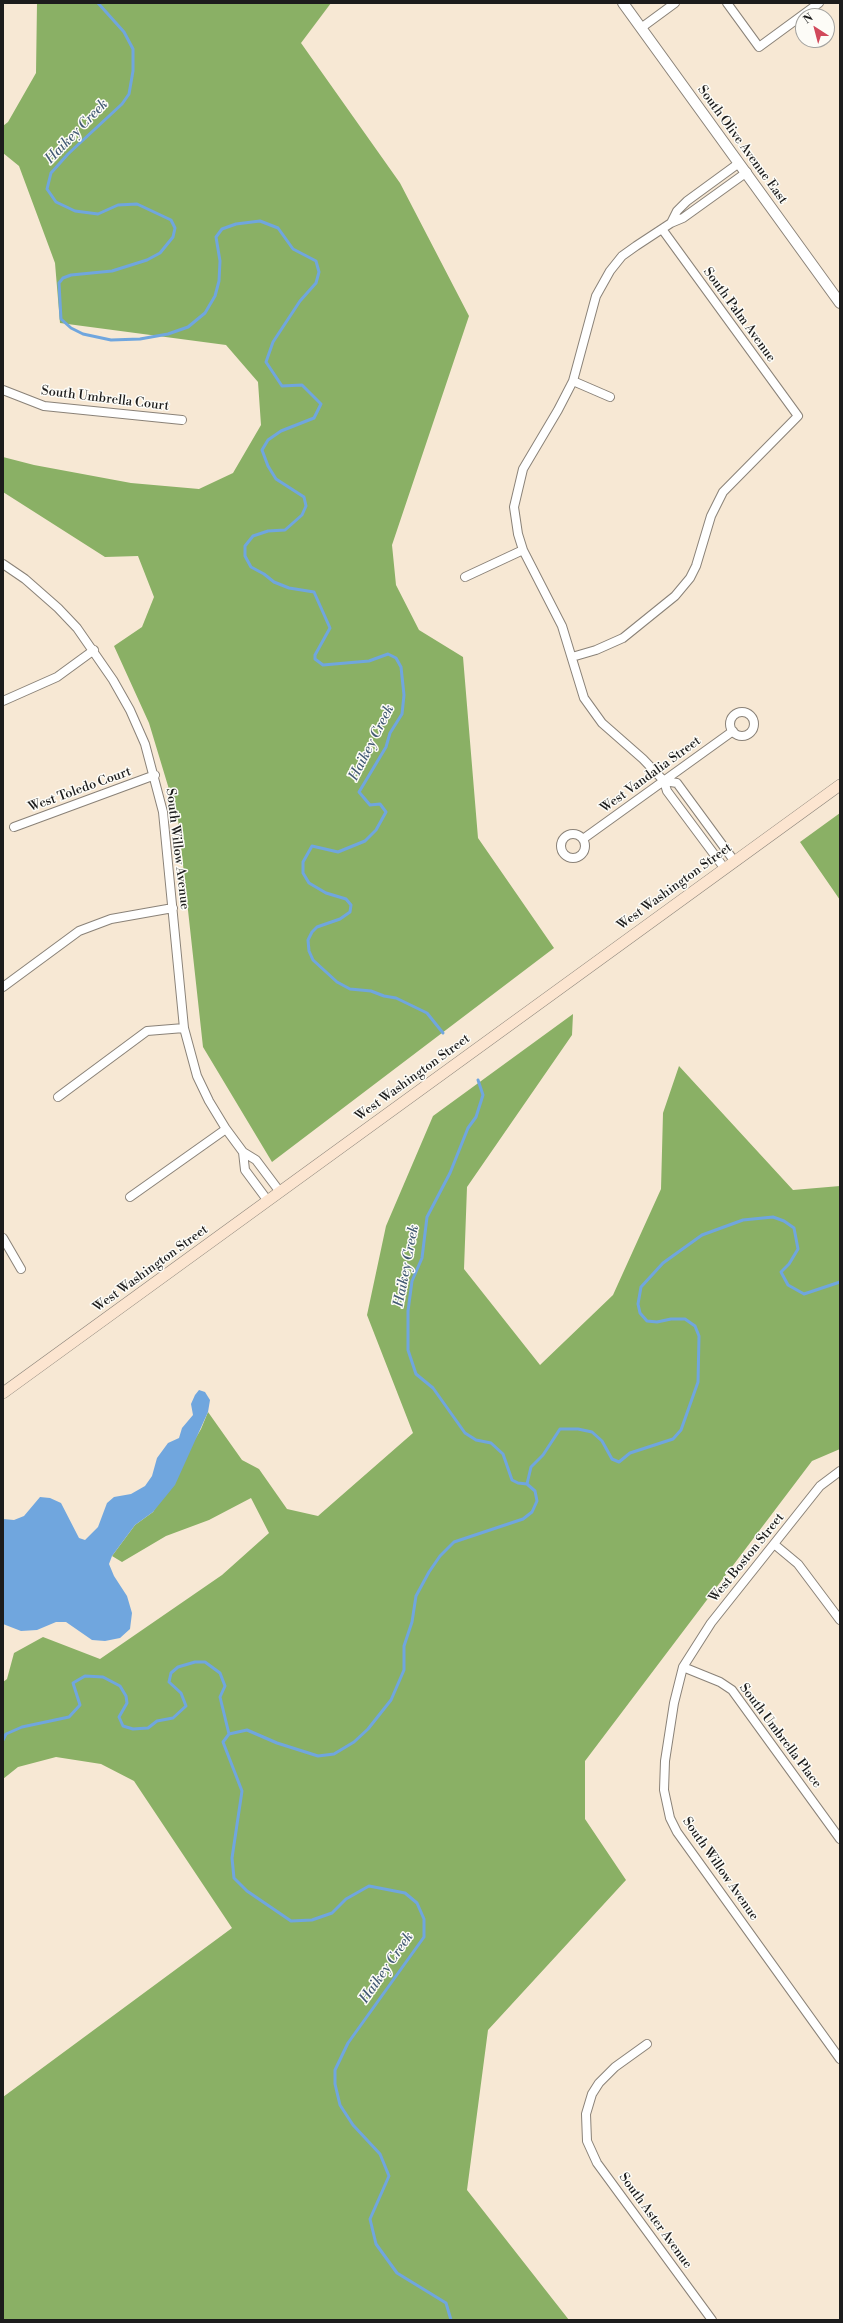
<!DOCTYPE html>
<html>
<head>
<meta charset="utf-8">
<style>
	body { margin:0 }
	#map { position:relative; width:843px; height:2323px; overflow:hidden; background:#f7e8d4; font-family:"Libre Bodoni",serif }
	canvas { display:block }
	.frame { position:absolute; inset:0; border:4px solid #1c1c1c; pointer-events:none }
	.north { position:absolute; left:795px; top:8px; width:40px; height:40px; box-sizing:border-box; background:#fdfcf7; border:1px solid #a3a29f; border-radius:50%; rotate:324deg; font-size:11px; font-weight:700; line-height:16px; text-align:center; color:#1c1c1c }
	.north::after { content:''; display:block; margin:auto; width:14px; height:18px; background:#d1495b; clip-path:polygon(50% 0,100% 100%,50% 72%,0 100%) }
</style>
</head>
<body>
<div id="map">
<canvas width="843" height="2323"></canvas>
<div class="frame"></div>
<div class="north">N</div>
</div>
<script>
const ctx = document.querySelector('canvas').getContext('2d');
ctx.lineJoin = 'round';
function fillPath(path, color) { ctx.fillStyle = color; ctx.fill(path, 'evenodd'); }
const toPath = rows => new Path2D(rows.map(r => 'M' + r).join(''));
function stroke(path, color, width, dash) { ctx.strokeStyle = color; ctx.lineWidth = width; ctx.lineCap = dash ? 'butt' : 'round'; ctx.setLineDash(dash || []); ctx.stroke(path); }
function drawText(font, color, halo, rows, align = 'center') {
  ctx.font = font + ' "Libre Bodoni",serif'; ctx.lineWidth = 3; ctx.setLineDash([]); ctx.textBaseline = 'middle'; ctx.strokeStyle = halo; ctx.fillStyle = color; for (const [text, x, y, turn = 0] of rows) {
    ctx.save(); ctx.translate(x, y); ctx.rotate((+turn || 0) * Math.PI / 180); ctx.textAlign = isNaN(turn) ? turn : align; if (halo) ctx.strokeText(text, 0, 0); ctx.fillText(text, 0, 0); ctx.restore();
  }
}
const forest = toPath([
	[37,3,331,3,301,43,400,183,469,316,392,545,396,585,419,630,463,657,478,838,554,948,272,1162,203,1047,178,819,149,723,114,646,142,627,154,597,138,556,105,557,3,492,3,457,34,465,131,483,199,489,233,473,261,425,258,382,226,345,60,323,55,263,19,166,3,153,3,126,8,122,36,73],
	[840,813,840,900,800,842],
	[573,1014,572,1035,467,1187,464,1269,540,1365,613,1295,661,1189,663,1113,679,1066,793,1190,840,1186,840,1449,812,1461,585,1761,585,1819,626,1880,488,2030,467,2190,569,2320,3,2320,3,2097,232,1928,134,1781,101,1764,56,1757,18,1767,3,1779,3,1682,7,1679,14,1653,43,1637,100,1659,222,1575,269,1533,251,1498,209,1520,166,1536,122,1562,112,1556,135,1525,153,1512,201,1429,208,1412,242,1460,259,1469,287,1509,318,1516,413,1433,367,1315,386,1226,433,1116]
]);
const water = toPath([
	[199,1390,205,1392,210,1400,208,1412,175,1485,153,1512,135,1525,112,1556,109,1564,114,1576,127,1596,132,1613,130,1629,120,1638,105,1641,92,1640,66,1622,56,1622,37,1630,21,1631,3,1624,3,1519,14,1520,24,1516,40,1497,50,1498,61,1503,79,1538,85,1540,98,1527,107,1503,114,1497,131,1494,145,1486,152,1476,157,1458,168,1443,179,1438,182,1428,193,1415,191,1404,195,1395]
]);
const stream = toPath([
	[98,3,124,32,133,49,133,71,129,94,122,104,68,154,51,173,47,189,56,202,75,211,98,214,118,205,137,204,171,220,175,228,173,237,160,253,147,260,112,271,71,275,63,278,59,283,61,319,71,328,83,334,111,340,140,339,168,334,188,327,205,313,215,296,219,281,220,261,216,237,222,229,236,224,260,221,278,228,293,249,316,261,319,272,316,283,300,301,273,342,266,362,282,386,302,385,321,404,314,418,281,431,268,440,262,450,268,466,276,479,304,497,306,506,302,515,285,530,268,531,253,536,245,546,245,556,251,567,264,574,274,582,289,588,314,592,330,628,315,655,315,659,323,665,369,661,388,654,396,658,401,667,404,695,402,714,390,733,386,747,359,792,370,805,380,804,386,812,376,830,365,841,338,852,312,846,303,862,303,873,309,883,326,893,346,899,351,905,350,912,340,919,317,927,312,932,308,940,309,951,313,960,337,982,350,989,371,991,384,996,396,998,427,1013,443,1033],
	[527,1484,531,1467,543,1455,560,1429,578,1429,592,1432,602,1441,612,1459,619,1462,630,1453,673,1439,681,1430,698,1382,699,1336,695,1326,685,1319,671,1319,657,1322,647,1321,640,1313,638,1304,641,1287,663,1263,702,1235,743,1220,773,1217,784,1221,794,1228,798,1249,789,1264,781,1272,788,1285,804,1294,840,1282],
	[3,1740,6,1734,22,1727,69,1717,80,1705,73,1683,85,1676,103,1677,120,1686,126,1696,127,1703,119,1717,123,1726,133,1729,148,1728,157,1721,173,1718,186,1706,181,1693,169,1682,171,1673,178,1667,195,1662,205,1662,220,1673,225,1686,220,1697,229,1734],
	[451,2320,446,2303,397,2273,376,2244,370,2219,389,2176,380,2154,353,2125,340,2105,335,2084,335,2070,348,2043,424,1937,424,1919,417,1903,405,1893,369,1886,346,1899,332,1913,312,1920,291,1921,247,1891,234,1878,232,1858,242,1791,223,1742,229,1734,247,1730,277,1743,318,1756,334,1754,354,1742,368,1729,391,1700,404,1670,404,1646,412,1622,416,1596,429,1572,440,1556,454,1542,523,1519,532,1512,537,1501,535,1491,527,1484,518,1483,512,1480,503,1454,491,1443,476,1440,465,1433,433,1388,416,1374,408,1350,408,1311,412,1281,422,1258,427,1217,450,1173,468,1128,476,1117,483,1095,478,1080]
]);
const minor = toPath([
	[727,3,759,47,819,3],
	[641,28,675,3],
	[671,223,677,211,687,201,739,163],
	[573,381,610,397],
	[3,390,44,406,182,420],
	[3,564,25,579,58,608,77,628,113,680,130,710,145,744,163,812,184,1028,197,1076,209,1101,226,1129,243,1152,256,1160,280,1192],
	[465,577,523,550],
	[572,657,596,650,623,638,675,596,690,578,696,566,711,516,723,492,798,416,662,229],
	[3,701,57,677,94,650],
	'730 724a12 12 0 1 1 24 0a12 12 0 1 1-24 0Z',
	[664,781,677,783,735,862],
	[14,827,155,775],
	'561 846a12 12 0 1 1 24 0a12 12 0 1 1-24 0Z',
	[583,839,733,731],
	[725,869,667,791,664,781,643,759,602,723,584,698,562,626,523,550,518,534,514,507,523,469,558,410,573,381,596,296,610,271,622,256,636,246,671,223,683,218,747,172],
	[3,987,79,931,111,919,173,908],
	[58,1097,147,1031,184,1028],
	[243,1152,245,1170,268,1201],
	[130,1197,226,1129],
	[3,1238,21,1269],
	[840,1471,820,1486,711,1623,683,1667,674,1703,665,1761,664,1790,670,1818,677,1832,840,2059],
	[774,1544,798,1564,840,1620],
	[683,1667,720,1682,732,1690,840,1839],
	[647,2044,615,2067,599,2083,592,2094,586,2114,587,2141,597,2163,712,2320]
]);
const tertiary = toPath([
	[623,3,840,303]
]);
const secondary = toPath([
	[3,1393,840,785]
]);
const streetNames = [
	["South Olive Avenue East",742,145,54],
	["South Palm Avenue",739,315,54],
	["South Umbrella Court",105,399,7],
	["West Vandalia Street",651,775,-36],
	["West Toledo Court",80,790,-20],
	["South Willow Avenue",177,849,83],
	["West Washington Street",675,887,-36],
	["West Washington Street",413,1078,-36],
	["West Washington Street",151,1269,-36],
	["West Boston Street",747,1558,-51],
	["South Umbrella Place",780,1736,53],
	["South Willow Avenue",720,1869,55],
	["South Aster Avenue",655,2221,54]
];
const waterNames = [
	["Haikey Creek",77,132,-46],
	["Haikey Creek",372,743,-63],
	["Haikey Creek",407,1266,-79],
	["Haikey Creek",387,1968,-55]
];
fillPath(forest, '#8ab065');
fillPath(water, '#70a6de');
stroke(stream, '#70a6de', 3);
stroke(minor, '#8a8278', 10);
stroke(tertiary, '#8a8278', 12);
stroke(secondary, '#8a8278', 12);
stroke(minor, '#fff', 8);
stroke(tertiary, '#fff', 10);
stroke(secondary, '#fce5d0', 11);
drawText('13px', '#1c1c1c', '#fdfcf7', streetNames);
drawText('italic 14px', '#425a73', '#fdfcf7', waterNames);
</script>
</body>
</html>
